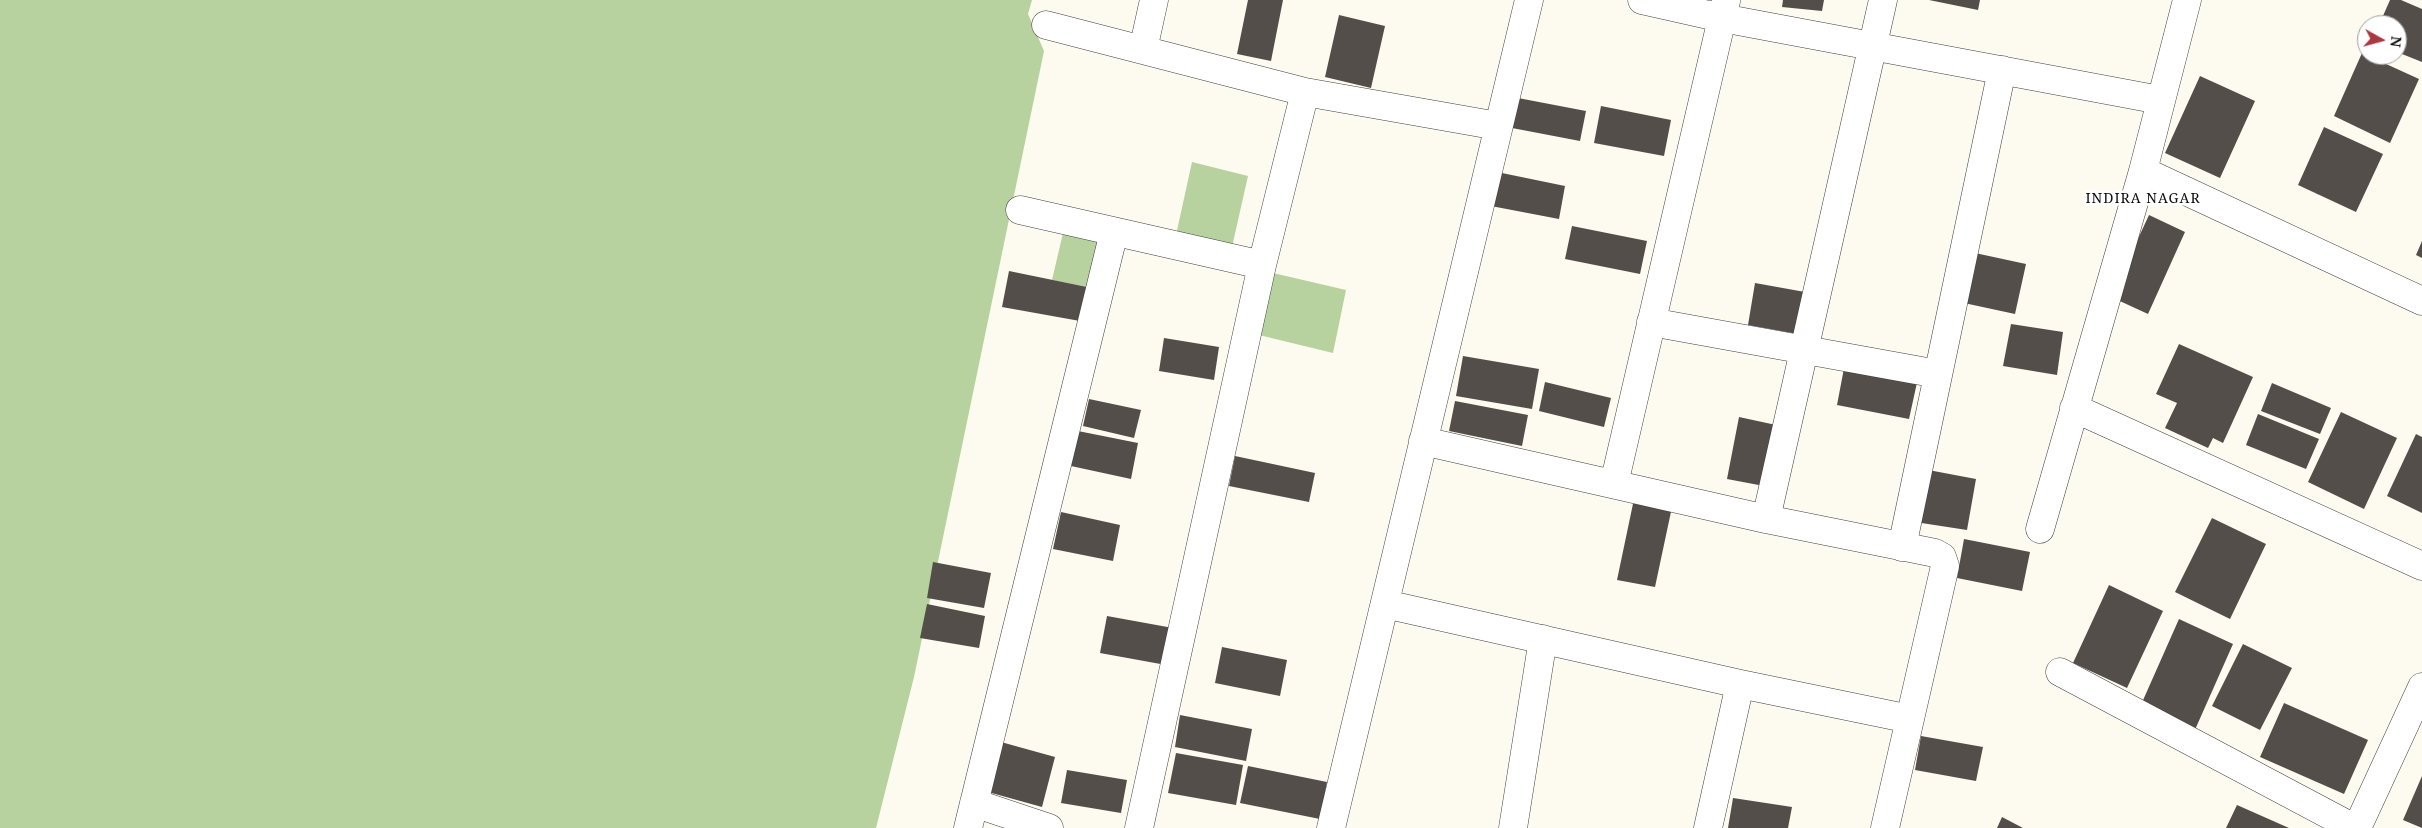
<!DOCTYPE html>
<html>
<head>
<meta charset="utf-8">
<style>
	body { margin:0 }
	#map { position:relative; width:2422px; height:828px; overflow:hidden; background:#fdfaef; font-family:"Noto Serif",serif }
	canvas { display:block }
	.north { position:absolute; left:2357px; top:15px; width:50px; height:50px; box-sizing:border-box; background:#fff; border:1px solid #9e9e9e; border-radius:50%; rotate:97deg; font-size:14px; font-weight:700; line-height:20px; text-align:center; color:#0d0d0d }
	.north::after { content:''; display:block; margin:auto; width:18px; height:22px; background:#ab3741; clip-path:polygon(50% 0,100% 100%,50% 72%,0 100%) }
</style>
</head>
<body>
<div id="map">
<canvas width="2422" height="828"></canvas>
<div class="north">N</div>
</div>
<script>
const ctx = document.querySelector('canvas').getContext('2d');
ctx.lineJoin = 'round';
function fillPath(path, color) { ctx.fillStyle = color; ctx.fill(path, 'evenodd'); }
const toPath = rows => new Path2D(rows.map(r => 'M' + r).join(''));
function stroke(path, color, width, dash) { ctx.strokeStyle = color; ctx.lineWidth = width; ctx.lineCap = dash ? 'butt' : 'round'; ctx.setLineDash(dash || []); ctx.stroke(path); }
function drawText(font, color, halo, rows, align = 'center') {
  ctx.font = font + ' "Noto Serif",serif'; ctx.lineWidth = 5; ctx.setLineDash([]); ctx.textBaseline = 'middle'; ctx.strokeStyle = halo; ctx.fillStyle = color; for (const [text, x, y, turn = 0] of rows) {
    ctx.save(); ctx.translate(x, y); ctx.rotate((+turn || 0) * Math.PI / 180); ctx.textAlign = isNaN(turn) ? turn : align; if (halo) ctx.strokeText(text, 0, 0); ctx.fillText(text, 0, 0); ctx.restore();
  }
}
const forest = toPath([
	[0,0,1032,0,1028,14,1044,51,914,677,876,828,0,828],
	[1192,162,1248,176,1232,247,1176,235],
	[1063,233,1098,241,1087,287,1052,280],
	[1273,273,1346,290,1333,353,1259,335]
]);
const building = toPath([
	[1248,0,1283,0,1271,61,1237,54],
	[1783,0,1824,0,1822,11,1782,7],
	[1929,0,1980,0,1978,10],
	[2390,0,2401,0,2422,9,2422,62,2397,52,2397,25,2379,25],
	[1339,15,1385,26,1371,88,1325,77],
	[2362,53,2419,79,2390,143,2334,116],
	[2200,76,2255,101,2220,178,2165,153],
	[1518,98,1586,111,1580,141,1512,128],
	[1601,106,1671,120,1664,156,1594,143],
	[2324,127,2383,154,2356,212,2298,185],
	[1497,172,1565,186,1559,219,1491,206],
	[2149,215,2185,232,2148,314,2111,297],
	[1572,226,1647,241,1640,274,1565,259],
	[2422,241,2422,258,2416,255],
	[1975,253,2026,264,2015,314,1964,303],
	[1009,271,1087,287,1080,321,1002,307],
	[1755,283,1805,292,1798,334,1748,325],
	[2011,324,2063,332,2057,375,2003,366],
	[1164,338,1219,347,1214,380,1159,371],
	[2179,344,2253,377,2223,443,2213,438,2208,448,2165,428,2177,403,2156,394],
	[1463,356,1539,369,1532,409,1456,396],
	[1845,363,1918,378,1909,419,1837,405],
	[1545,382,1611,398,1604,427,1539,411],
	[2272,383,2331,408,2320,434,2261,411],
	[1089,399,1141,410,1134,438,1083,426],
	[1455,401,1528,415,1522,446,1449,431],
	[2341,412,2397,438,2364,509,2308,482],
	[2258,414,2319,439,2306,469,2246,445],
	[1739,417,1776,425,1764,486,1727,479],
	[1078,431,1138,443,1131,479,1071,466],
	[2416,434,2422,437,2422,513,2387,496],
	[1235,456,1315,473,1309,502,1229,486],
	[1923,469,1976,479,1967,530,1915,522],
	[1634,499,1672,507,1655,587,1617,580],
	[1061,512,1120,525,1113,561,1053,549],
	[2212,518,2266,544,2230,619,2175,592],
	[1964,539,2030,552,2022,591,1957,578],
	[933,562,991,573,984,608,927,598],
	[2109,585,2163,611,2127,688,2073,663],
	[927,604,985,616,979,648,920,638],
	[1107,616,1173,628,1166,665,1100,653],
	[2179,619,2233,644,2194,732,2140,707],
	[2243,644,2292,668,2260,730,2212,706],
	[1222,647,1287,660,1280,696,1215,683],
	[2284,703,2368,740,2344,794,2260,757],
	[1180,715,1252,729,1246,761,1175,747],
	[1921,736,1983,747,1976,781,1915,770],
	[1001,742,1055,757,1042,807,988,792],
	[1176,753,1243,765,1236,805,1168,793],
	[1248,766,1327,782,1320,819,1240,803],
	[1067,770,1127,780,1121,813,1061,803],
	[2422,776,2422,828,2403,820],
	[1733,798,1792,807,1788,828,1728,828],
	[2237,805,2289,828,2226,828],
	[2002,817,2023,828,1997,828]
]);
const street = toPath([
	[1642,0,1722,18,2160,100],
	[1046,25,1305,92,1498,126],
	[1143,50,1154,0],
	[2143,171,2422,301],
	[1020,210,1262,265],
	[1651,322,1938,374],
	[2074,408,2422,566],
	[1423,441,1766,519,1935,553,1942,557,1945,566,1885,828],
	[1614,484,1726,1],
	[1766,519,1883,0],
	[2040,529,2143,171,2187,0],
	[1902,547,2002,70],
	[1385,604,1740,684,1910,719],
	[2060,672,2354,828],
	[974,803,1049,828],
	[968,828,1114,232],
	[1139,828,1262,265,1305,92],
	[1331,828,1529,0],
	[1513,828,1543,639],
	[1708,828,1740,684],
	[2357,828,2422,687]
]);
const neighbourhoodNames = [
	["INDIRA NAGAR",2143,199]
];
fillPath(forest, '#b7d29e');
fillPath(building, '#544e4b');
stroke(street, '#404040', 29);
stroke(street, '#fff', 28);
ctx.letterSpacing = '1px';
drawText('14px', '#0d0d0d', '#fff', neighbourhoodNames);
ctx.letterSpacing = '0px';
</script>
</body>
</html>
